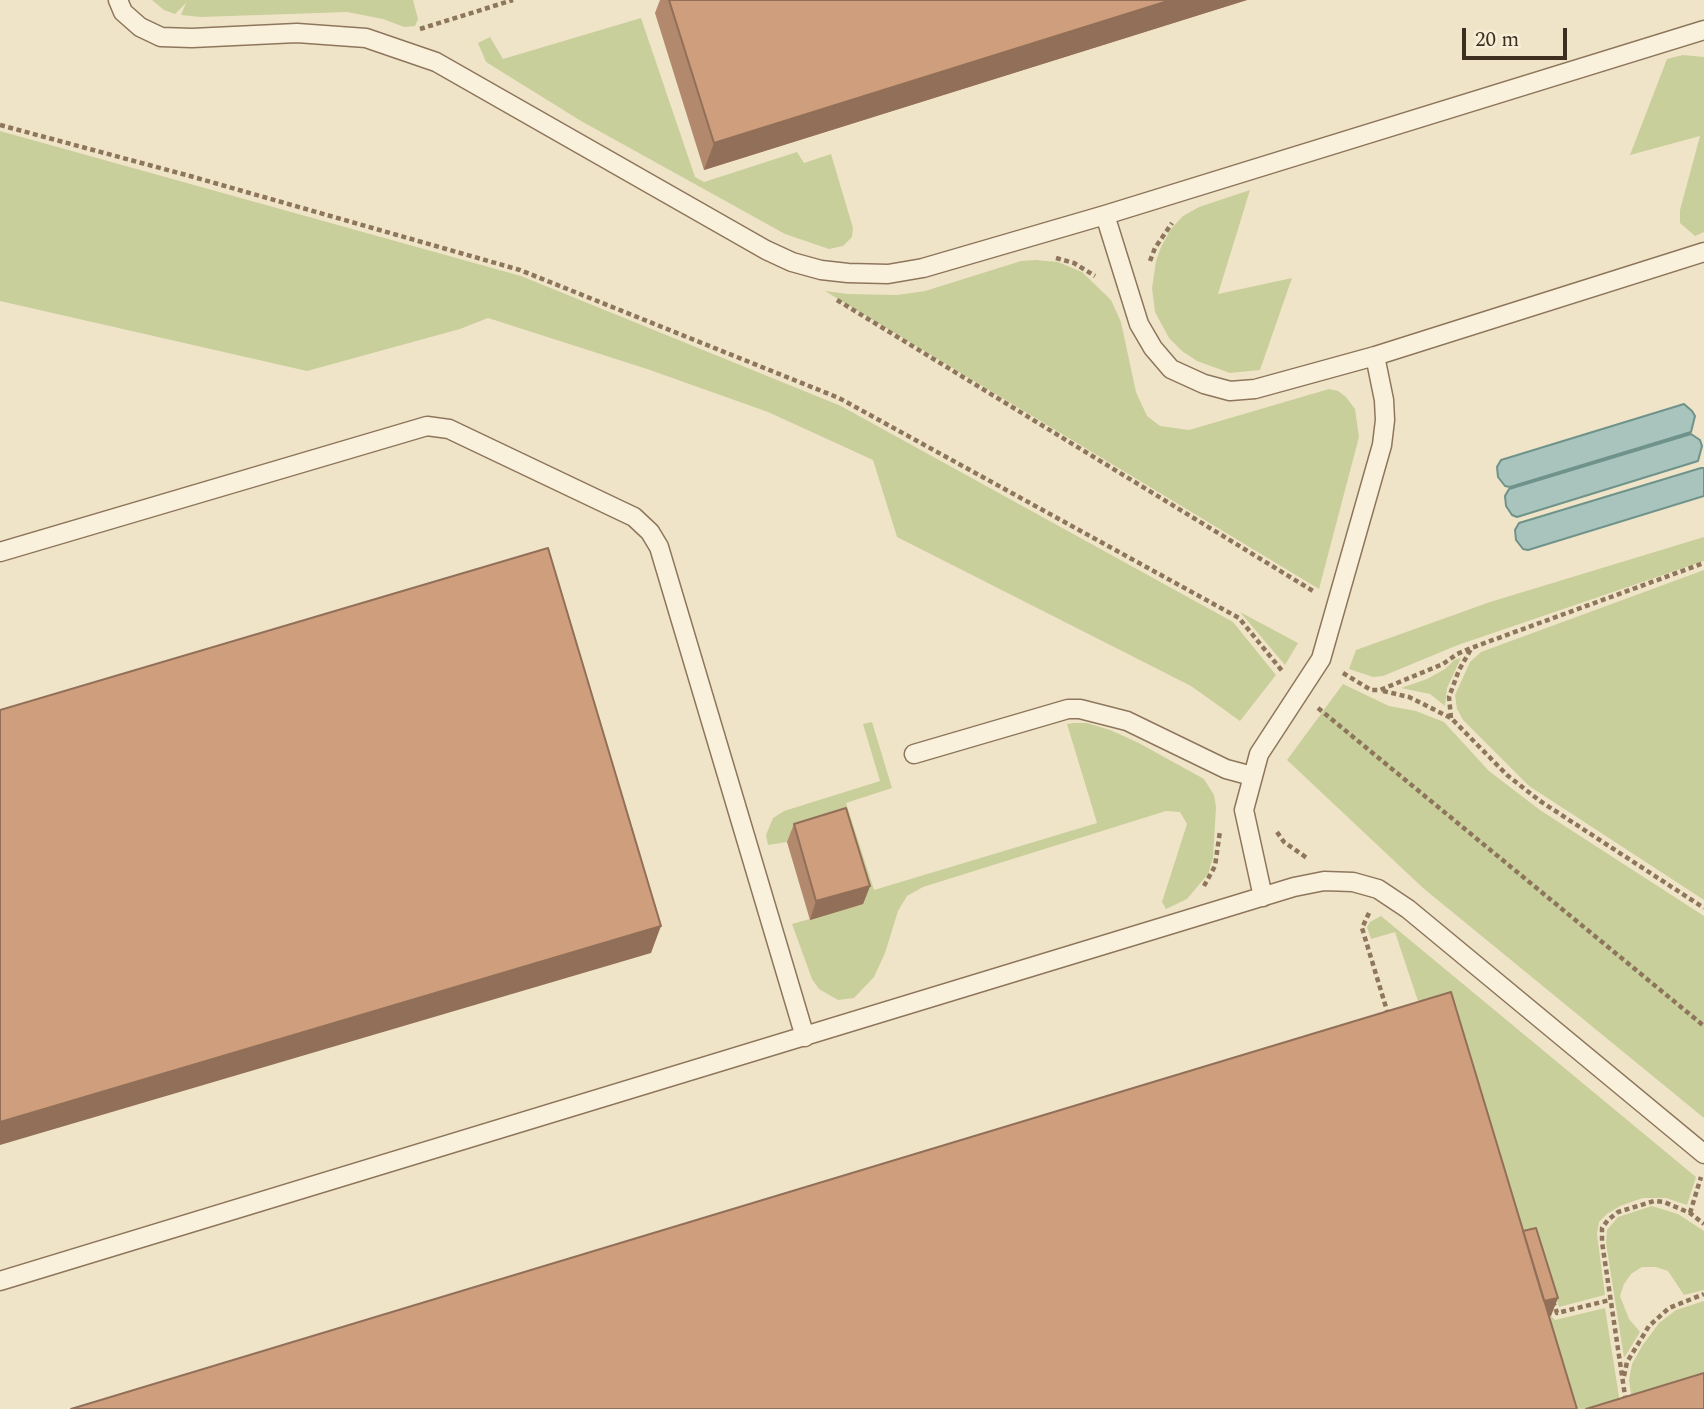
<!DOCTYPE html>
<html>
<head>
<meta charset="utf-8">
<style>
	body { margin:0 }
	#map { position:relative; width:1704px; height:1409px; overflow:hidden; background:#f0e4c8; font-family:Spectral,serif }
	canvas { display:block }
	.scale { position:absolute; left:1462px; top:28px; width:105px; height:32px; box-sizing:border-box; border:4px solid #3d2e20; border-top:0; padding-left:9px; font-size:21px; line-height:24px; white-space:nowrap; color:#3d2e20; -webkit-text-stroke:5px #f7eed8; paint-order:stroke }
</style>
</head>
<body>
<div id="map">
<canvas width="1704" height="1409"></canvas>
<div class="scale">20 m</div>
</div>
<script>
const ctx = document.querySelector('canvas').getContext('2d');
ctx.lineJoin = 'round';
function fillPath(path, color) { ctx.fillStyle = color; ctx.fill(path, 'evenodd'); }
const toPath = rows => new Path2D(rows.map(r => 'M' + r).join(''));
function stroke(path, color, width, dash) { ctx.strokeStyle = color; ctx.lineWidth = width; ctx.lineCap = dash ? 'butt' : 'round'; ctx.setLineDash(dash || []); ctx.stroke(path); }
const green = toPath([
	[152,0,413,0,418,19,415,26,404,27,383,19,347,12,201,17,181,15,186,3,175,14,164,10],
	[641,18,695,177,704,182,797,152,804,163,831,154,853,228,852,237,843,246,829,249,785,234,581,121,486,62,478,43,490,37,503,59],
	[1683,55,1704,57,1704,232,1695,236,1680,223,1680,210,1700,136,1630,155,1667,59],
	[0,131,521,276,841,406,1233,622,1276,675,1240,721,1191,686,897,537,873,460,768,412,647,369,488,318,460,329,307,371,0,301],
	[1250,190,1218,294,1292,278,1260,370,1230,373,1197,361,1182,351,1169,338,1155,312,1152,288,1156,261,1161,247,1171,229,1183,216,1199,207],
	[1036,260,1058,262,1082,272,1111,300,1121,322,1136,392,1147,416,1160,426,1189,430,1329,389,1338,391,1346,397,1355,409,1359,437,1319,589,825,291,848,294,897,295,925,291,1021,261],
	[1704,537,1704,561,1458,645,1383,676,1373,677,1349,669,1356,650,1490,602],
	[1704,570,1704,900,1529,786,1463,720,1457,709,1455,695,1470,662,1481,652],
	[1240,612,1298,643,1285,665],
	[1461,658,1447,688,1445,706,1430,694,1401,688,1427,679,1445,669,1454,660],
	[1343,684,1389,706,1416,711,1444,722,1489,771,1540,810,1704,916,1704,1118,1423,888,1287,760],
	[872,722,892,788,846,803,874,890,1097,823,1067,724,1074,723,1087,723,1110,730,1137,742,1204,779,1214,795,1216,807,1213,858,1208,874,1187,899,1166,909,1162,902,1187,824,1180,812,1166,811,923,887,907,896,898,911,885,953,874,977,854,998,838,1000,819,989,812,979,792,924,863,904,787,842,768,845,766,835,773,818,784,811,880,781,863,724],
	[1381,916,1696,1177,1687,1205,1666,1198,1643,1198,1620,1206,1607,1214,1599,1222,1597,1234,1605,1295,1559,1307,1535,1235,1517,1239,1422,1013,1395,932,1371,939,1367,927,1370,922],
	[1652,1206,1678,1214,1704,1231,1704,1290,1684,1295,1668,1271,1656,1267,1642,1267,1631,1274,1624,1284,1620,1296,1629,1319,1640,1332,1624,1358,1606,1243,1607,1230,1618,1217],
	[1704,1301,1704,1397,1633,1409,1629,1380,1632,1364,1642,1346,1659,1323,1676,1310],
	[1605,1308,1621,1409,1559,1409,1532,1321,1551,1316,1555,1320]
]);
const water = toPath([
	[1684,404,1692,411,1695,416,1691,432,1510,487,1505,486,1498,477,1497,467,1501,460,1684,404],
	[1691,434,1700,440,1702,446,1698,461,1517,517,1512,515,1506,506,1505,496,1509,489,1691,434],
	[1701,468,1704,468,1704,496,1528,550,1523,549,1516,540,1515,530,1519,523,1701,468]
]);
const path = toPath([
	[420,29,513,0],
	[0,125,190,176,520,270,839,398,1239,618,1283,672],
	[1056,258,1074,263,1095,276],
	[1150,261,1155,248,1172,223],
	[837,300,1313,591],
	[1343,673,1371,690,1380,690,1443,664,1457,654,1471,648,1704,563],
	[1383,691,1409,697,1451,718,1507,775,1540,801,1704,908],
	[1318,708,1704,1026],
	[1451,718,1449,697,1459,670,1471,649],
	[1277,832,1284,842,1307,858],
	[1204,886,1215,866,1220,831],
	[1369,913,1362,928,1388,1014],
	[1690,1213,1701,1177],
	[1553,1301,1557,1313,1610,1300],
	[1624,1376,1627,1362,1649,1326,1669,1308,1704,1294],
	[1627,1409,1602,1242,1602,1228,1608,1220,1618,1212,1654,1201,1664,1202,1690,1213,1704,1224]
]);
const service = toPath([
	[118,0,123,12,140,27,161,37,192,38,297,33,366,38,436,62,766,250,792,262,821,270,848,273,888,274,923,268,1105,215,1704,30],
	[1105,215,1139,324,1153,348,1171,369,1204,384,1230,391,1255,389,1375,356,1704,252],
	[0,552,427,426,449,429,634,517,650,532,659,547,805,1037],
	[914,754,1068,709,1080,709,1127,721,1226,769,1252,776],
	[1263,897,1244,810,1259,754,1321,659,1382,445,1385,420,1384,400,1375,356],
	[0,1281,1294,887,1324,881,1353,882,1378,889,1408,909,1704,1154]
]);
const wall = toPath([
	[660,0,1247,0,704,170,655,13],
	[794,824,870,886,863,904,810,920,787,842]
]);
const shadedWall = toPath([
	[1171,0,1247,0,704,170,714,143],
	[870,886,863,904,810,920,816,901],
	[661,926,651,953,0,1145,0,1122],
	[1558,1298,1551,1316,1532,1321,1539,1303]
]);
const building = toPath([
	[669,0,1171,0,714,143,669,0],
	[548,548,661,926,0,1122,0,710,548,548],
	[846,808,870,886,816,901,794,824,846,808],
	[1451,992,1577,1409,71,1409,1451,992],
	[1536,1228,1558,1298,1544,1301,1523,1231,1536,1228],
	[1704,1373,1704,1409,1586,1409,1704,1373]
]);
fillPath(green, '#c9cf9b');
fillPath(water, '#a9c4bc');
stroke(water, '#6f938a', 2);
stroke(service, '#8d765c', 21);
stroke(path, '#8d765c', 4.5, [5, 3.5]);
stroke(service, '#faf1dc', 18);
fillPath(wall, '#b2896c');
fillPath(shadedWall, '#916f58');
fillPath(building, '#cf9f7d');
stroke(building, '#916f58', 2);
</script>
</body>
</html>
